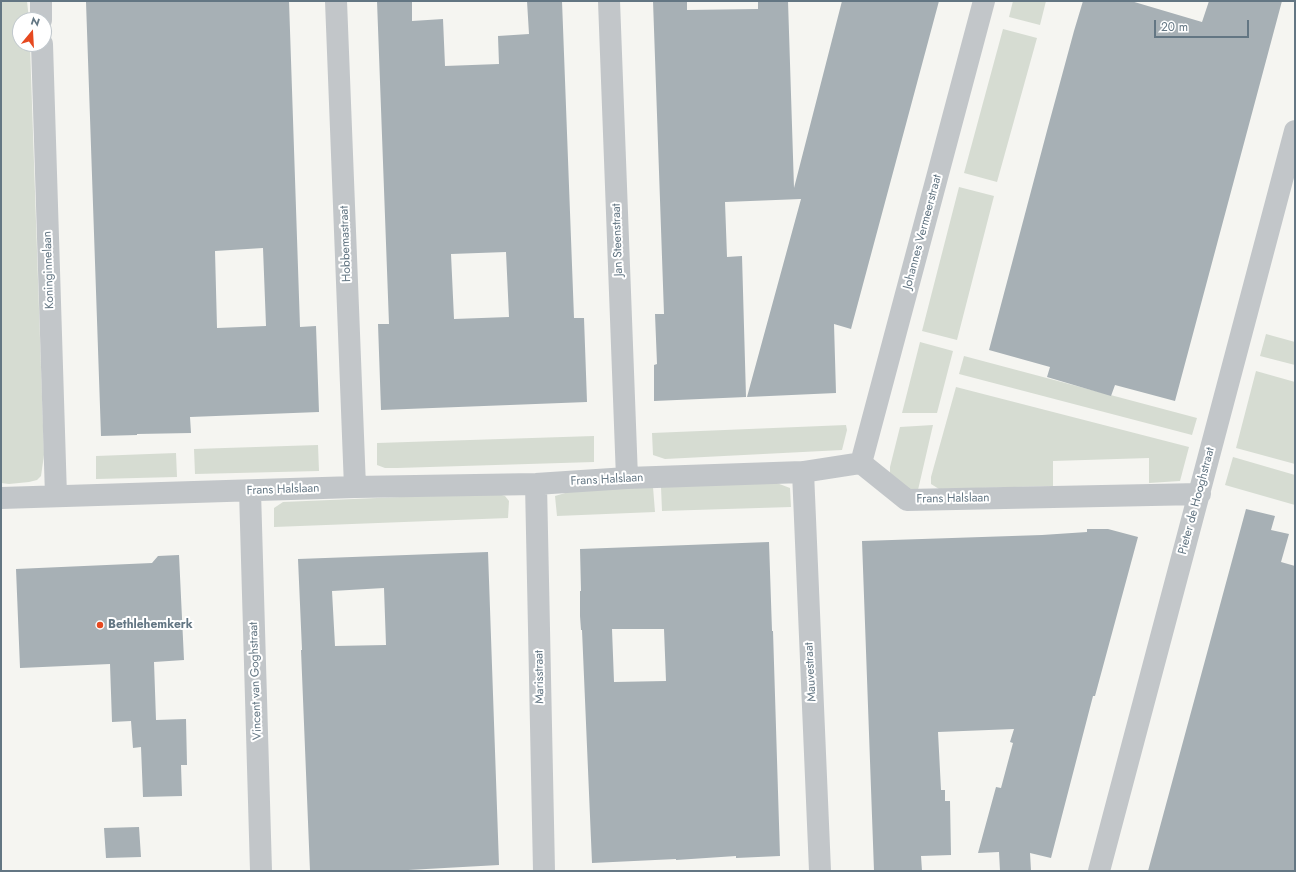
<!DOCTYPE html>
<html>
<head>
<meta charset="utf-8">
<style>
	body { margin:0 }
	#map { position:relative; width:1296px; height:872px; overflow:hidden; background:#f5f5f1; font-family:Jost,sans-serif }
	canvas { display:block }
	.frame { position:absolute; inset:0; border:2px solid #637683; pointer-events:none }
	.north { position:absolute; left:12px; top:12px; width:40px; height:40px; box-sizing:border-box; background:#fff; border:1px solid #c1c8cd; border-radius:50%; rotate:18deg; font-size:11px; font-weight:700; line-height:16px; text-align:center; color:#637683 }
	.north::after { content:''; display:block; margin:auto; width:14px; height:18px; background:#e64920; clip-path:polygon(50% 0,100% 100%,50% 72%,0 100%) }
	.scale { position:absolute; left:1154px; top:20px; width:95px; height:18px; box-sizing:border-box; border:2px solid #637683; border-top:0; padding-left:5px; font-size:12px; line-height:14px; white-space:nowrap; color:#637683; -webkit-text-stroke:3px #fff; paint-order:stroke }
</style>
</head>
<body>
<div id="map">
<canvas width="1296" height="872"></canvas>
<div class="frame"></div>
<div class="north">N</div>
<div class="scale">20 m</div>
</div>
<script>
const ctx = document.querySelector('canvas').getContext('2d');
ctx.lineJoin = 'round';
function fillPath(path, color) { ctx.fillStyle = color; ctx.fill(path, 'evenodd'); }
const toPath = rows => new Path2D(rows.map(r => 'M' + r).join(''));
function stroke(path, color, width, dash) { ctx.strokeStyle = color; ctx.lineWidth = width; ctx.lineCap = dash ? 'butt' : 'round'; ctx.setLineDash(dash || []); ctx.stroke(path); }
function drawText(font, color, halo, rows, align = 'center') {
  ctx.font = font + ' Jost,sans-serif'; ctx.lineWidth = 4; ctx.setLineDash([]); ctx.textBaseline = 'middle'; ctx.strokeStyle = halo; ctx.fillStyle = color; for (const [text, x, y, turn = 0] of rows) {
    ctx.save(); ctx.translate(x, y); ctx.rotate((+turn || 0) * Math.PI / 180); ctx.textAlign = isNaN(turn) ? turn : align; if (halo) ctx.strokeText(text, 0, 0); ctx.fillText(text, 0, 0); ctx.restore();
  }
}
const green = toPath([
	[1,1,27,1,29,20,20,20,20,44,30,44,30,46,44,455,41,476,37,480,29,482,9,484,1,483],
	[1013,1,1046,1,1040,25,1009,17],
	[1003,29,1037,38,997,182,964,173],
	[959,187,994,196,957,340,922,331],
	[1266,334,1295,342,1295,365,1260,356],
	[920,342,953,351,937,413,902,413],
	[964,356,1197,418,1192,435,959,374],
	[1256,371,1295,382,1295,464,1236,448],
	[956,387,1189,447,1180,481,1149,483,1149,458,1053,461,1053,486,939,489,931,484,931,477],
	[846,425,847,430,842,450,665,459,653,455,652,433],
	[933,425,918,490,910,492,890,474,890,467,900,427],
	[594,436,594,462,397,468,385,468,377,465,377,443],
	[318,445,319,471,195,474,194,449],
	[176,453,177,477,96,479,96,456],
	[1233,457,1295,475,1295,505,1225,485],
	[774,482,790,488,791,507,662,511,661,487],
	[653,487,655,512,557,516,555,496,572,491],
	[494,493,505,496,509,501,508,518,274,527,274,508,283,502]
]);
const building = toPath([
	[121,1,289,1,300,327,316,326,319,412,190,417,191,433,137,434,137,435,101,436,86,2],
	[263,248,266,326,217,328,215,251],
	[377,1,412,1,412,21,443,19,445,66,499,64,498,36,529,34,527,1,562,1,574,318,584,318,587,402,381,410,378,324,389,324],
	[506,252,509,317,454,319,451,254],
	[653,1,687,1,687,10,758,9,758,1,788,1,794,188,842,1,939,1,851,329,834,324,836,393,747,397,801,199,725,202,727,257,742,256,746,397,654,401,654,365,657,364,655,314,664,314],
	[1083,1,1131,1,1202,22,1209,1,1282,1,1175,401,1115,385,1111,396,1047,377,1050,367,989,350,1048,127,1074,31],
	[1246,509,1275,516,1271,530,1289,534,1281,562,1295,566,1295,871,1148,871],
	[1087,529,1108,529,1138,537,1095,696,1093,696,1051,858,1030,853,1031,871,1000,871,999,852,978,853,996,787,1001,788,1013,743,1010,742,1014,729,938,732,941,790,945,790,945,801,950,801,951,855,921,856,922,871,874,871,862,541,1042,535,1087,532],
	[769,542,772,631,773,631,780,856,736,858,736,856,676,860,676,859,592,863,582,630,581,630,580,616,580,591,581,591,580,549],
	[612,629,664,629,666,681,614,682],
	[488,552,499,865,390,871,310,871,301,650,302,650,298,559],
	[384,588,386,645,335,646,332,591],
	[179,555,184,660,154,662,156,720,186,719,187,765,181,765,182,796,143,797,141,747,133,748,131,721,112,722,110,664,20,668,16,569,152,563,158,556],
	[139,827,141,857,106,858,104,828]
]);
const minor = toPath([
	[41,1,41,20],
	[336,1,355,487],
	[609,1,627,478],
	[42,44,56,496],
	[861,463,984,1],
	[803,472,820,871],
	[536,484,544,871],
	[250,491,261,871],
	[1,498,355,487,536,484,627,478,803,472,861,463,907,500,1200,494],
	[1099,871,1295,131]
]);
const markers = [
	[100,625,4,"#e64920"]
];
const streetNames = [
	["Johannes Vermeerstraat",923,232,-75],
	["Jan Steenstraat",618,240,-92],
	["Hobbemastraat",346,244,-92],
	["Koninginnelaan",49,270,-92],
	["Frans Halslaan",607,480,-3],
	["Frans Halslaan",283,490,-2],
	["Frans Halslaan",953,499,-1],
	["Pieter de Hooghstraat",1197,501,-75],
	["Mauvestraat",811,672,-93],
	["Marisstraat",540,677,-91],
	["Vincent van Goghstraat",256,681,-92]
];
const poiNames = [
	["Bethlehemkerk",108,625]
];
fillPath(green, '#d6dcd2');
fillPath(building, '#a7b0b5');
stroke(minor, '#c2c6c9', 22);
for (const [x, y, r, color] of markers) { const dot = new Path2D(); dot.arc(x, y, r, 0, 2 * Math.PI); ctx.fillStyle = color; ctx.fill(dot); stroke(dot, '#fff', 1.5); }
drawText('12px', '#637683', '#fff', streetNames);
drawText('bold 12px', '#637683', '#fff', poiNames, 'left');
</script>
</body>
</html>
